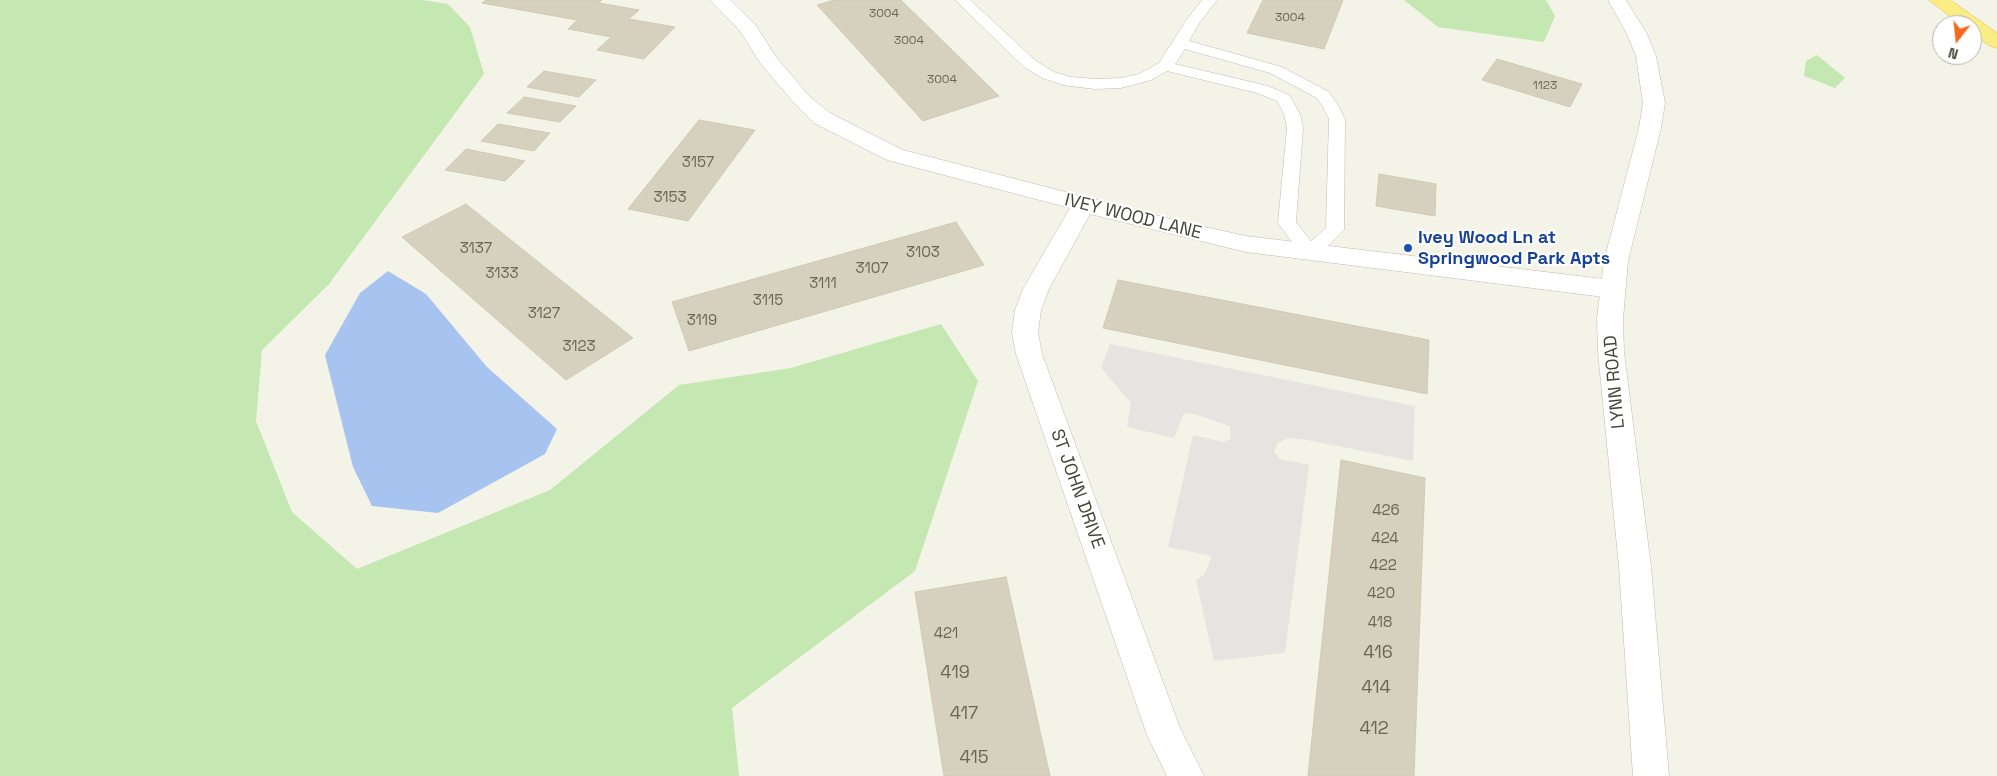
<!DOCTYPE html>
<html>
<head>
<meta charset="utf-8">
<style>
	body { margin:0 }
	#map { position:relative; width:1997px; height:776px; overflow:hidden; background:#f4f3e8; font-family:"Space Grotesk",sans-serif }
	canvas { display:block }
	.north { position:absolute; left:1932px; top:15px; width:50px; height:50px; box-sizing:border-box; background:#fff; border:1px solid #b5b4af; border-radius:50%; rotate:196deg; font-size:14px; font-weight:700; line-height:20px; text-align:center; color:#474437 }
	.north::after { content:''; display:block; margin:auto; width:18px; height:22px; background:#f4691f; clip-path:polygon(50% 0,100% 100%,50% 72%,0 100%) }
</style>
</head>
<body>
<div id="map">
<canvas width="1997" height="776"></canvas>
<div class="north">N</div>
</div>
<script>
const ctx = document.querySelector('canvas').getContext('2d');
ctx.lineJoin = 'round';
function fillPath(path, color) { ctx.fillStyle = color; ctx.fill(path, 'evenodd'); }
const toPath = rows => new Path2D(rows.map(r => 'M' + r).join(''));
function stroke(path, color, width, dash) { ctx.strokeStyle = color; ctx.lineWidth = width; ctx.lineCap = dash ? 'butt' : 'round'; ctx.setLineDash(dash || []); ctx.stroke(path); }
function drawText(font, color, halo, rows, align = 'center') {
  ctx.font = font + ' "Space Grotesk",sans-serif'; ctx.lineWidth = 4.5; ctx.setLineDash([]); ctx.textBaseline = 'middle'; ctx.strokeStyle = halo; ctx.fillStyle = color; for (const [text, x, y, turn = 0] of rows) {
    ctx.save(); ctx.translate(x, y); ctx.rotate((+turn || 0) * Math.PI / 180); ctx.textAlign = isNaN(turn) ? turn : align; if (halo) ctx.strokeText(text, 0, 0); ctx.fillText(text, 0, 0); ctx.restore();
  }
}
const green = toPath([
	[0,0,423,0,448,4,470,27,484,74,329,284,262,350,256,421,292,512,357,569,550,490,679,385,791,368,941,324,978,381,915,571,732,708,739,776,0,776],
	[1404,0,1546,0,1555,16,1544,42,1438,27],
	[1817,55,1845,78,1835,88,1804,76,1806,61]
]);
const parking = toPath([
	[1110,344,1415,406,1413,461,1307,440,1289,438,1277,443,1274,452,1280,459,1309,465,1285,653,1214,661,1196,580,1204,575,1212,556,1168,547,1193,435,1223,442,1231,439,1230,426,1194,414,1184,413,1174,438,1127,427,1131,403,1101,368]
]);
const water = toPath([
	[388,271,426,294,487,367,557,429,545,454,438,513,372,506,353,467,325,355,360,293]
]);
const building = toPath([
	[486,0,602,0,599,3,639,10,629,19,675,27,644,59,597,50,611,37,568,29,577,20,482,3,486,0],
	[834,0,901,0,999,96,923,121,817,5,834,0],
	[1263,0,1343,0,1324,49,1247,33,1263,0],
	[1497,59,1582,84,1570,107,1482,80,1497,59],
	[544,71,596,80,579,97,527,87,544,71],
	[524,97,576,106,560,122,507,113,524,97],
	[699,120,755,130,688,221,628,209,699,120],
	[498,124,550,133,534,151,481,141,498,124],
	[466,149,525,161,505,181,445,170,466,149],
	[1379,174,1436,184,1435,216,1376,206,1379,174],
	[466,204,633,338,566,380,402,237,466,204],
	[956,222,984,265,689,351,672,302,956,222],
	[1118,280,1429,340,1427,394,1103,328,1118,280],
	[1341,460,1425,478,1414,776,1308,776,1341,460],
	[1006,577,1050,776,944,776,915,592,1006,577]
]);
const service = toPath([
	[955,0,970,0,1036,61,1054,72,1071,77,1095,79,1121,78,1139,74,1159,63,1185,22,1202,0,1217,0,1199,23,1189,41,1282,67,1329,92,1339,107,1345,119,1344,230,1317,257,1310,259,1303,257,1278,223,1287,128,1284,114,1277,101,1257,93,1167,71,1151,80,1121,88,1095,89,1063,85,1042,78,1024,67,955,0],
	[1185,49,1270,73,1317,98,1323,107,1329,119,1326,228,1311,241,1296,222,1303,128,1300,114,1291,98,1289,95,1268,86,1175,64,1185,49]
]);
const minor = toPath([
	[710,0,730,0,755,24,776,57,809,96,830,113,903,150,1186,223,1246,236,1612,280,1621,283,1625,289,1621,295,1612,298,1246,252,1090,214,1049,289,1041,310,1038,332,1042,354,1180,728,1204,776,1167,776,1147,735,1016,354,1012,332,1015,310,1023,289,1070,208,887,160,814,123,795,104,761,64,740,31,710,0]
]);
const tertiary = toPath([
	[1608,0,1626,0,1647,34,1656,56,1665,103,1661,128,1628,261,1623,319,1624,352,1651,567,1669,776,1633,776,1619,567,1598,352,1597,319,1604,261,1639,128,1643,103,1636,56,1627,34,1608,0]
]);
const trunk = toPath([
	[1929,0,1950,0,1997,33,1997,48,1990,46,1972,33,1972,25,1961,25,1929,0]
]);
const markers = [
	[1408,248,5,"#1a4fb4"]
];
const farNumbernames = [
	["3004",884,14],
	["3004",1290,18],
	["3004",909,41],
	["3004",942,80],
	["1123",1545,86]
];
const numberNames = [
	["3157",698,163],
	["3153",670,198],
	["3137",476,249],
	["3103",923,253],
	["3107",872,269],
	["3133",502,274],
	["3111",823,284],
	["3115",768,301],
	["3127",544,314],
	["3119",702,321],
	["3123",579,347],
	["426",1386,511],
	["424",1385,539],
	["422",1383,566],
	["420",1381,594],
	["418",1380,623],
	["421",946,634]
];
const streetNames = [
	["IVEY WOOD LANE",1133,217,14],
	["LYNN ROAD",1615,382,-95],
	["ST JOHN DRIVE",1077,489,70]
];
const transitNames = [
	["Ivey Wood Ln at",1418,238],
	["Springwood Park Apts",1418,259]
];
const nearNumbernames = [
	["416",1378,653],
	["419",955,673],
	["414",1376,688],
	["417",964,714],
	["412",1374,729],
	["415",974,758]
];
fillPath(green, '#c5e7b2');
fillPath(parking, '#e5e4e0');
fillPath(water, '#a7c3ef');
fillPath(building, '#d5d1be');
stroke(building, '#d0cab1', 1);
stroke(service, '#bfbcab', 1);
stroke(minor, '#bfbcab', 1);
stroke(tertiary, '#bfbcab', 1);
stroke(trunk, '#d9be3d', 1);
fillPath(service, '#fff');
fillPath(minor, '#fff');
fillPath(tertiary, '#fff');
fillPath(trunk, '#faed84');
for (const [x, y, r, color] of markers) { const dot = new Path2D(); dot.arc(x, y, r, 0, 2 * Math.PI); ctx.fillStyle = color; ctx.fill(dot); stroke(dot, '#fff', 2); }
drawText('12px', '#6a6759', null, farNumbernames);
drawText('15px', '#6a6759', null, numberNames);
drawText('18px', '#474437', '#fff', streetNames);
drawText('bold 18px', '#164399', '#fff', transitNames, 'left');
drawText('18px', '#6a6759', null, nearNumbernames);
</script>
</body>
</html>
